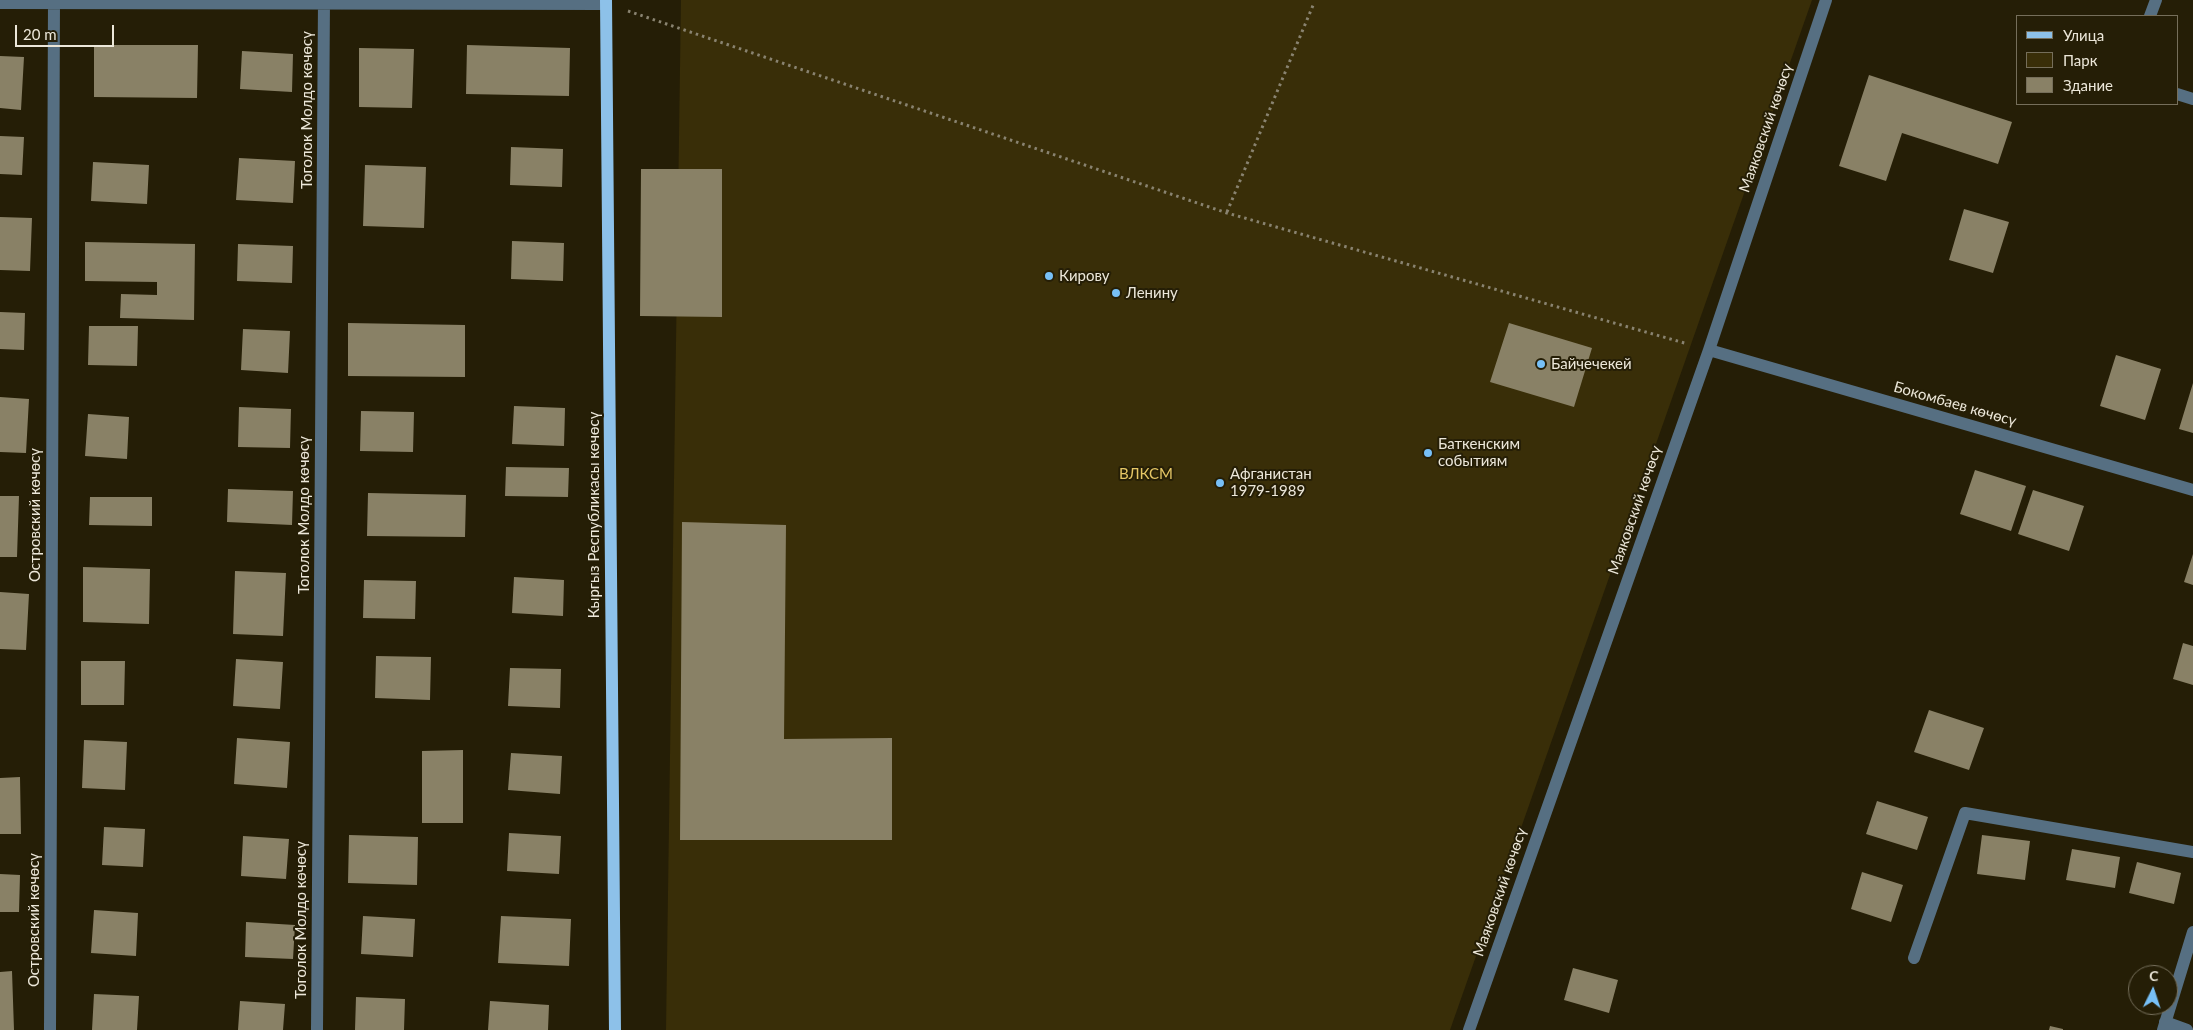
<!DOCTYPE html>
<html>
<head>
<meta charset="utf-8">
<style>
	body { margin:0 }
	#map { position:relative; width:2193px; height:1030px; overflow:hidden; background:#251e06; font-family:Lato,sans-serif }
	canvas { display:block }
	.legend { position:absolute; left:2016px; top:15px; width:162px; height:90px; box-sizing:border-box; background:#251e06; border:1px solid #756e5a; margin:0; padding:6px 9px; list-style:none; font-size:15px; color:#ece7d9 }
	.legend li { display:flex; align-items:center; gap:10px; height:25px }
	.legend b { width:25px; border:1px solid #756e5a }
	.north { position:absolute; left:2128px; top:965px; width:50px; height:50px; box-sizing:border-box; background:#251e06; border:1px solid #756e5a; border-radius:50%; rotate:4deg; font-size:14px; font-weight:700; line-height:20px; text-align:center; color:#ece7d9 }
	.north::after { content:''; display:block; margin:auto; width:18px; height:22px; background:#77c0f7; clip-path:polygon(50% 0,100% 100%,50% 72%,0 100%) }
	.scale { position:absolute; left:15px; top:25px; width:99px; height:22px; box-sizing:border-box; border:2px solid #ece7d9; border-top:0; padding-left:6px; font-size:15px; line-height:18px; white-space:nowrap; color:#ece7d9; -webkit-text-stroke:4px #251e06; paint-order:stroke }
</style>
</head>
<body>
<div id="map">
<canvas width="2193" height="1030"></canvas>
<ul class="legend">
<li><b style="height:6px;background:#8dc1e9"></b>Улица</li>
<li><b style="height:14px;background:#392e08"></b>Парк</li>
<li><b style="height:14px;background:#898166"></b>Здание</li>
</ul>
<div class="north">С</div>
<div class="scale">20 m</div>
</div>
<script>
const ctx = document.querySelector('canvas').getContext('2d');
ctx.lineJoin = 'round';
function fillPath(path, color) { ctx.fillStyle = color; ctx.fill(path, 'evenodd'); }
const toPath = rows => new Path2D(rows.map(r => 'M' + r).join(''));
function stroke(path, color, width, dash) { ctx.strokeStyle = color; ctx.lineWidth = width; ctx.lineCap = dash ? 'butt' : 'round'; ctx.setLineDash(dash || []); ctx.stroke(path); }
function drawText(font, color, halo, rows, align = 'center') {
  ctx.font = font + ' Lato,sans-serif'; ctx.lineWidth = 4; ctx.setLineDash([]); ctx.textBaseline = 'middle'; ctx.strokeStyle = halo; ctx.fillStyle = color; for (const [text, x, y, turn = 0] of rows) {
    ctx.save(); ctx.translate(x, y); ctx.rotate((+turn || 0) * Math.PI / 180); ctx.textAlign = isNaN(turn) ? turn : align; if (halo) ctx.strokeText(text, 0, 0); ctx.fillText(text, 0, 0); ctx.restore();
  }
}
const green = toPath([
	[681,0,1812,0,1450,1030,666,1030]
]);
const building = toPath([
	[94,45,198,45,197,98,94,97],
	[467,45,570,48,569,96,466,94],
	[359,48,414,49,412,108,359,107],
	[242,51,293,54,292,92,240,89],
	[0,56,24,57,21,110,0,108],
	[1869,75,2012,122,1998,164,1902,133,1886,181,1839,166],
	[0,136,24,137,22,175,0,174],
	[511,147,563,149,562,187,510,185],
	[239,158,295,161,293,203,236,200],
	[93,162,149,165,147,204,91,201],
	[365,165,426,167,424,228,363,226],
	[641,169,722,169,722,317,640,316],
	[1964,209,2009,222,1993,273,1949,260],
	[0,217,32,218,30,271,0,270],
	[512,241,564,243,563,281,511,279],
	[85,242,195,244,194,320,120,318,121,294,157,295,157,282,85,281],
	[238,244,293,246,292,283,237,281],
	[0,312,25,313,24,350,0,349],
	[348,323,465,325,465,377,348,376],
	[1509,323,1592,348,1574,407,1490,382],
	[89,326,138,326,137,366,88,365],
	[243,329,290,331,288,373,241,370],
	[2116,355,2161,369,2145,420,2100,406],
	[2193,383,2193,433,2179,429],
	[0,397,29,399,26,453,0,452],
	[514,406,565,408,564,446,512,444],
	[239,407,291,409,290,448,238,447],
	[361,411,414,412,413,452,360,451],
	[88,414,129,417,127,459,85,456],
	[506,467,569,468,568,497,505,496],
	[1975,470,2026,486,2011,531,1960,514],
	[228,489,293,491,292,525,227,522],
	[2033,490,2084,506,2069,551,2018,534],
	[368,493,466,495,465,537,367,536],
	[0,496,19,496,17,557,0,557],
	[90,497,152,497,152,526,89,525],
	[682,522,786,525,784,739,892,738,892,840,680,840],
	[2193,554,2193,585,2184,582],
	[83,567,150,569,149,624,83,622],
	[235,571,286,573,283,636,233,634],
	[514,577,564,580,563,616,512,613],
	[364,580,416,581,415,619,363,618],
	[0,592,29,594,26,650,0,649],
	[2183,643,2193,646,2193,685,2173,679],
	[376,656,431,657,430,700,375,698],
	[236,659,283,662,280,709,233,706],
	[81,661,125,661,124,705,81,705],
	[510,668,561,669,560,708,508,706],
	[1929,710,1984,728,1969,770,1914,752],
	[237,738,290,742,287,788,234,784],
	[84,740,127,742,125,790,82,788],
	[463,750,463,823,422,823,422,751],
	[511,753,562,756,560,794,508,790],
	[20,777,21,834,0,834,0,778],
	[1877,801,1928,817,1917,850,1866,834],
	[104,827,145,829,143,867,102,865],
	[509,833,561,836,559,874,507,871],
	[349,835,418,837,417,885,348,883],
	[1982,835,2030,841,2025,880,1977,874],
	[243,836,289,839,286,879,241,876],
	[2072,849,2120,857,2115,888,2066,880],
	[2137,862,2181,873,2174,904,2129,893],
	[1862,872,1903,885,1891,922,1851,909],
	[0,874,20,875,19,912,0,912],
	[94,910,138,913,136,956,91,953],
	[363,916,415,919,413,957,361,954],
	[501,916,571,919,569,966,498,963],
	[246,922,295,925,293,959,245,957],
	[1573,968,1618,980,1609,1013,1564,1000],
	[12,971,14,1030,0,1030,0,972],
	[94,994,139,996,137,1030,92,1030],
	[356,997,405,999,404,1030,355,1030],
	[240,1001,285,1004,283,1030,238,1030],
	[490,1001,549,1005,548,1030,488,1030],
	[2050,1026,2063,1029,2063,1030,2049,1030]
]);
const path = toPath([
	[628,11,1227,213,1688,344],
	[1227,212,1314,3]
]);
const minor = toPath([
	[0,3,606,4],
	[2150,16,2156,0],
	[2177,94,2193,99],
	[1709,350,2193,490],
	[1914,958,1965,813,2193,852],
	[2165,1022,2187,1030],
	[50,1030,54,0],
	[317,1030,324,0],
	[1469,1030,1709,350,1826,0],
	[2163,1030,2193,932]
]);
const major = toPath([
	[606,0,615,1030]
]);
const markers = [
	[1049,276,5,"#77c0f7"],
	[1116,293,5,"#77c0f7"],
	[1541,364,5,"#77c0f7"],
	[1428,453,5,"#77c0f7"],
	[1220,483,5,"#77c0f7"]
];
const streetNames = [
	["Тоголок Молдо көчөсү",307,110,-90],
	["Маяковский көчөсү",1766,128,-71],
	["Бокомбаев көчөсү",1955,404,16],
	["Маяковский көчөсү",1635,510,-71],
	["Островский көчөсү",35,515,-90],
	["Тоголок Молдо көчөсү",304,515,-90],
	["Кыргыз Республикасы көчөсү",594,515,-90],
	["Маяковский көчөсү",1500,892,-71],
	["Островский көчөсү",34,920,-90],
	["Тоголок Молдо көчөсү",301,920,-90]
];
const poiNames = [
	["Кирову",1059,276],
	["Ленину",1126,293],
	["Байчечекей",1551,364],
	["Баткенским",1438,444],
	["событиям",1438,461],
	["Афганистан",1230,474],
	["1979-1989",1230,491]
];
const parkNames = [
	["ВЛКСМ",1146,474]
];
fillPath(green, '#392e08');
fillPath(building, '#898166');
stroke(path, '#898370', 3, [2.5, 4]);
stroke(minor, '#566f82', 12);
stroke(major, '#8dc1e9', 12);
for (const [x, y, r, color] of markers) { const dot = new Path2D(); dot.arc(x, y, r, 0, 2 * Math.PI); ctx.fillStyle = color; ctx.fill(dot); stroke(dot, '#251e06', 2); }
drawText('15px', '#ece7d9', '#251e06', streetNames);
drawText('15px', '#ece7d9', '#251e06', poiNames, 'left');
drawText('15px', '#e6c765', '#251e06', parkNames);
</script>
</body>
</html>
